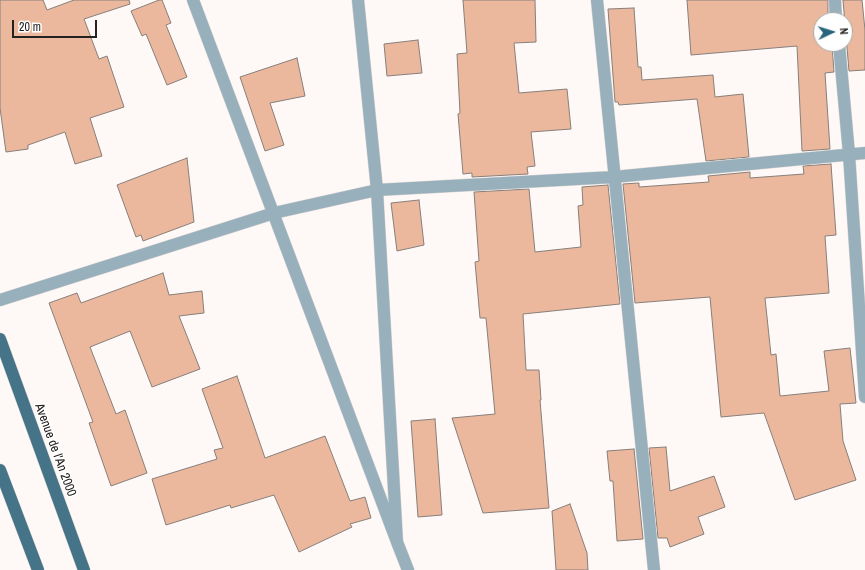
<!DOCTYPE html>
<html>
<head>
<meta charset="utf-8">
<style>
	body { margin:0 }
	#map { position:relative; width:865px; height:570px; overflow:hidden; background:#fef8f6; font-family:"Archivo Narrow",sans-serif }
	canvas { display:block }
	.north { position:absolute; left:813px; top:12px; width:40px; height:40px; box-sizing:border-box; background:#fff; border:1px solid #a7a6a5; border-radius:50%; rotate:86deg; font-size:11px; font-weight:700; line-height:16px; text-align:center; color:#24211f }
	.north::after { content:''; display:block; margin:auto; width:14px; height:18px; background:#28647b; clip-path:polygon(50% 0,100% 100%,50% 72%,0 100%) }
	.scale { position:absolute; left:12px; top:20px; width:85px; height:18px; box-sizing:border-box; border:2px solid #24211f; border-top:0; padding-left:5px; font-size:12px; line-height:14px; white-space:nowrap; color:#24211f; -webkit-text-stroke:3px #fff; paint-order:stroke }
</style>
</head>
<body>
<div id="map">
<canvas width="865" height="570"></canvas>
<div class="north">N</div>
<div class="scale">20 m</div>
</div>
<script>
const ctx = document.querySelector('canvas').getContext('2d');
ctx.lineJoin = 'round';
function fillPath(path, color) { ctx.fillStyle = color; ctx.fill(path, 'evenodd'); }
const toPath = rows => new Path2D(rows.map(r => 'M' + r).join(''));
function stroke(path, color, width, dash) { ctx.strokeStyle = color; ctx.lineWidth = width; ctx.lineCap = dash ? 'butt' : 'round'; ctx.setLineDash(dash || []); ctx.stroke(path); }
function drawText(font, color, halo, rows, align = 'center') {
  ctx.font = font + ' "Archivo Narrow",sans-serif'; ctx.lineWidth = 3; ctx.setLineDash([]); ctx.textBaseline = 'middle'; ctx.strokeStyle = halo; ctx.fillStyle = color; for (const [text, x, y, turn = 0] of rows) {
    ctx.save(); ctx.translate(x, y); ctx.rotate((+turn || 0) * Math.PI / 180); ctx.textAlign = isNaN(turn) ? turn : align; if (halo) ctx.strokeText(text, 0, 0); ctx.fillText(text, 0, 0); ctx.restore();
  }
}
const building = toPath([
	[0,0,43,0,47,10,74,0,129,0,130,4,84,19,99,59,107,56,124,107,90,118,102,156,75,164,65,132,28,145,28,149,6,152,0,108,0,0],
	[159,0,162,0,171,23,166,25,187,77,167,85,146,34,142,36,131,11,159,0],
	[463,0,535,0,536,42,514,43,519,93,567,89,571,129,531,132,535,166,527,167,528,174,472,177,472,173,463,174,458,114,460,113,457,54,467,53,463,0],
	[687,0,828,0,828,20,821,20,821,44,832,44,834,72,825,73,830,149,802,151,797,46,691,55,687,0],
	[843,0,862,0,865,30,865,70,849,71,843,0],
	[634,8,638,67,641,67,642,80,713,75,715,97,743,94,749,157,706,161,697,99,619,105,618,102,615,102,608,9,634,8],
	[418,40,422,73,387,76,384,44,418,40],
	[297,58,305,96,270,103,284,145,265,151,240,77,297,58],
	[187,158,194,222,143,241,141,235,136,237,117,185,187,158],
	[831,164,836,235,825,236,829,293,765,298,771,355,776,354,780,396,829,391,824,351,850,348,856,403,840,404,843,441,856,480,795,500,764,413,721,417,710,297,635,303,623,184,639,183,639,187,709,182,708,176,750,172,750,178,804,174,803,166,831,164],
	[608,185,620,304,523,314,526,370,539,370,541,400,540,400,549,508,483,513,452,418,495,414,486,318,480,318,475,262,479,261,474,192,529,189,535,252,581,247,578,206,583,205,582,187,608,185],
	[419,200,424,245,397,251,391,203,419,200],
	[163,273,169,295,202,291,204,313,179,316,200,369,152,387,130,331,90,347,116,414,125,410,147,473,111,486,89,423,93,422,49,303,77,293,81,303,163,273],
	[237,376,265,458,325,436,350,501,365,497,371,518,350,524,352,527,299,552,274,495,231,508,230,505,166,525,152,479,217,459,214,450,223,448,202,389,237,376],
	[435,419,442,515,418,517,411,421,435,419],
	[666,447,670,491,714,476,725,507,698,517,704,534,670,547,667,538,658,538,649,448,666,447],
	[634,449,643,539,617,541,613,481,610,481,607,451,634,449],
	[570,504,587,553,588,570,556,570,552,511,570,504]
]);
const minor = toPath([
	[193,0,397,542],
	[358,0,377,190,397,542,408,570],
	[597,0,654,570],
	[835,0,836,20],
	[839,44,849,154,865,397],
	[0,300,274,213,377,190,614,177,865,153]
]);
const major = toPath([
	[0,339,84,570],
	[0,470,38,570]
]);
const streetNames = [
	["Avenue de l'An 2000",55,450,70]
];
fillPath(building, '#ebb89e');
stroke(building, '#877f7a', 1);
stroke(minor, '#dbd6d4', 13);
stroke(major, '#dbd6d4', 13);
stroke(minor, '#98b0bc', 12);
stroke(major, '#457387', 12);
drawText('13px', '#24211f', '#fff', streetNames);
</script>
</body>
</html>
